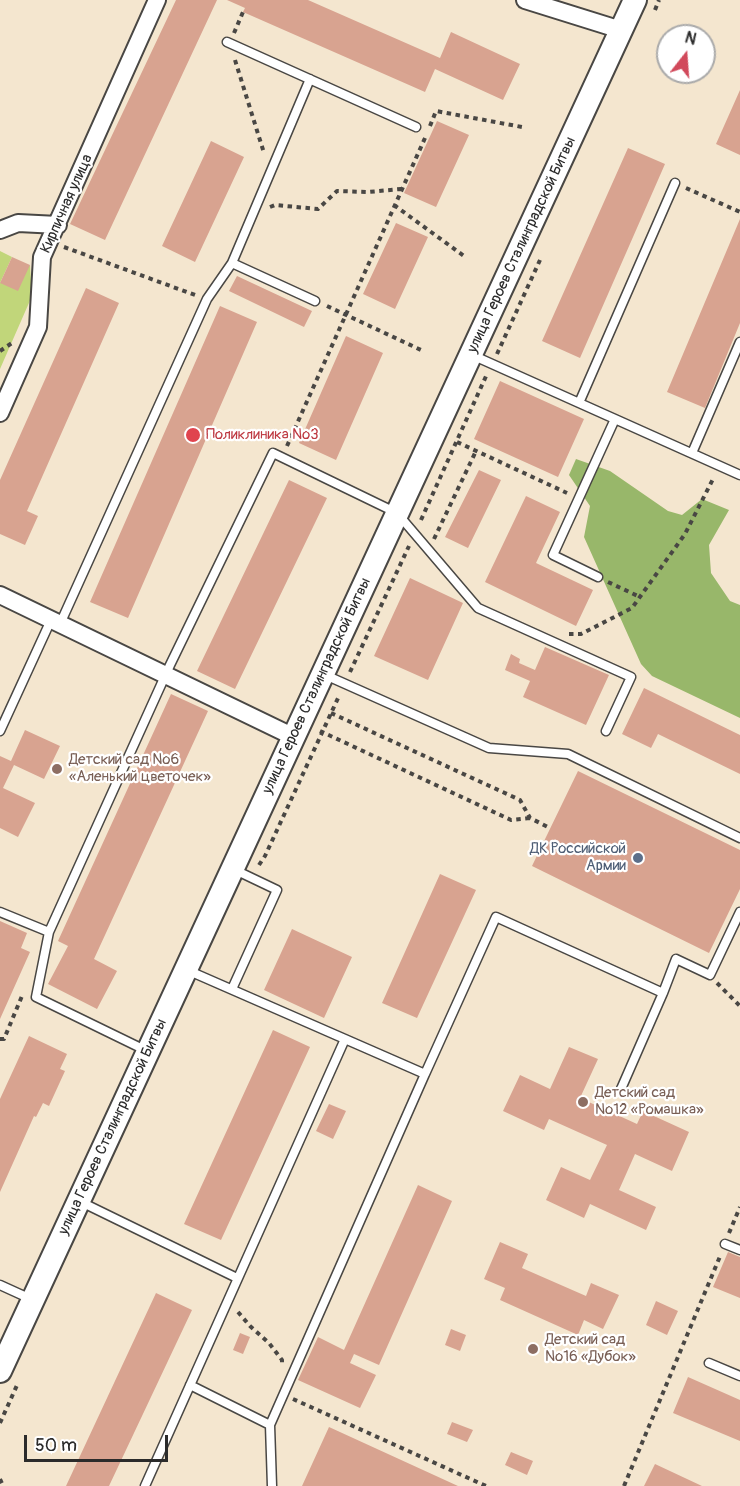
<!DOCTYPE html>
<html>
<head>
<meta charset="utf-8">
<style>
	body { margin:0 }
	#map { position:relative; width:740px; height:1486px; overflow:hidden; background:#f4e6cf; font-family:Pangolin,sans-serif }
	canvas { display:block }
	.north { position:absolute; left:656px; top:24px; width:60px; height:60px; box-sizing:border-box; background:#fff; border:2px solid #aaa; border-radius:50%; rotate:17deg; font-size:16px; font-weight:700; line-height:24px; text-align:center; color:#2b2b2b }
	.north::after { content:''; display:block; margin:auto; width:21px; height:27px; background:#d1495b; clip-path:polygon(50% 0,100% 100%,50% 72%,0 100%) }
	.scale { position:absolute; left:24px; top:1435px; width:144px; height:27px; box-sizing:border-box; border:3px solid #2b2b2b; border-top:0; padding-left:8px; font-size:18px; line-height:21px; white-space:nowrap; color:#2b2b2b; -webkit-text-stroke:4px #fff; paint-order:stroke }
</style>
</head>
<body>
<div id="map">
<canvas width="740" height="1486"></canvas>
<div class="north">N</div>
<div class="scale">50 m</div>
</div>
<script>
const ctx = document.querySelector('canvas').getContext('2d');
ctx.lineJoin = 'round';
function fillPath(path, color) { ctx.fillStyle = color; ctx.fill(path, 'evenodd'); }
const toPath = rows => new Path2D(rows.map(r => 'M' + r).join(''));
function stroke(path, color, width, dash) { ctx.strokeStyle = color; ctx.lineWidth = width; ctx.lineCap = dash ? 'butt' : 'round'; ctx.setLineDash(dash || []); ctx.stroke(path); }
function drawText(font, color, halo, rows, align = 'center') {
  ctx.font = font + ' Pangolin,sans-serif'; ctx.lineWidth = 4.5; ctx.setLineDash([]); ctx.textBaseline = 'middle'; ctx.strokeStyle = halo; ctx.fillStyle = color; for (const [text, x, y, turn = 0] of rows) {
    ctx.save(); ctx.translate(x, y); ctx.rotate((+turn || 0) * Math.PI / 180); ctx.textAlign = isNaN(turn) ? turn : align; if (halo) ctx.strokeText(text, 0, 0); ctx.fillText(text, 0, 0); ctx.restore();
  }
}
const green = toPath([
	[0,251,12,257,0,283,30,265,32,296,0,369]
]);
const forest = toPath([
	[576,459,610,471,668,511,682,515,702,499,729,510,709,545,711,573,730,601,740,605,740,718,652,676,641,664,584,537,590,506,569,475]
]);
const building = toPath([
	[176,0,217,0,105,240,70,224],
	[227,0,308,0,440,58,451,32,520,64,503,100,435,69,425,92,243,12,245,8],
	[740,90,740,155,716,144],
	[437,121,469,135,436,207,404,193],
	[211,141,244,157,195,262,162,246],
	[628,148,665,164,580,358,542,341],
	[740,219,740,323,705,408,667,392],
	[396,223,428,237,395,309,363,294],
	[12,257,30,265,18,291,0,283],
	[237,276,312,311,304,327,229,291],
	[86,288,119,303,27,511,38,516,25,545,0,534,0,480],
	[220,306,257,322,128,618,90,602],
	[346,336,383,353,336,460,299,443],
	[500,381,584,419,558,477,474,439],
	[479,470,501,480,468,548,445,537],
	[289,480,327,498,235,689,197,671],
	[526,496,560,512,536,563,593,590,576,626,485,582],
	[410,578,463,603,428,680,374,656],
	[545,647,609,675,586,725,523,697,530,681,505,670,511,654,520,659,519,663,535,670],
	[644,688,740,735,740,774,658,734,651,748,622,734],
	[171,694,208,711,94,959,117,971,97,1009,48,984,68,946,58,941],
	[25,730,60,746,44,779,14,765,3,788,35,803,18,837,0,828,0,756,11,761],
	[578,771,740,850,740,889,709,953,532,866],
	[440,874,476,890,417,1018,382,1003],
	[0,921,27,933,21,948,30,952,0,1019],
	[292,929,352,957,324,1018,264,990],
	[273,1030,310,1047,221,1240,184,1224],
	[29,1036,67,1054,60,1069,65,1071,49,1106,43,1103,36,1117,34,1116,0,1192,0,1099],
	[569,1047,598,1059,580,1098,637,1124,643,1111,689,1132,672,1171,635,1154,619,1190,656,1207,646,1230,590,1204,584,1218,546,1200,561,1167,590,1180,607,1145,549,1119,544,1130,503,1111,520,1075,550,1089],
	[329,1104,346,1111,333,1139,316,1131],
	[418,1185,452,1201,379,1365,354,1354,350,1363,376,1375,360,1408,298,1380,318,1337,344,1350],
	[500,1242,528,1254,522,1268,586,1296,591,1283,619,1295,603,1329,584,1320,578,1335,500,1300,505,1288,484,1279],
	[728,1252,740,1257,740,1298,713,1287],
	[156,1293,192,1310,109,1486,66,1486],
	[656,1301,678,1311,667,1335,646,1325],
	[451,1329,466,1335,460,1351,445,1345],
	[240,1333,250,1337,243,1354,233,1350],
	[688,1377,740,1400,740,1441,673,1413],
	[452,1422,473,1430,467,1442,447,1434],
	[329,1427,458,1486,302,1486],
	[511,1452,533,1461,527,1475,505,1465],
	[655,1464,702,1486,644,1486]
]);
const path = toPath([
	[655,10,659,0],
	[234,33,243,12],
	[235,60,264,153],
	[430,126,436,111,522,127],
	[686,188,740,212],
	[394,205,464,256],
	[270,207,275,205,318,209,337,191,368,192,401,189],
	[64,247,195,295],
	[327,306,421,350],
	[0,351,12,343],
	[497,354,540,260],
	[457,442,567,493],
	[287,446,425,138],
	[421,520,487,374],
	[434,539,476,451],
	[608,582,640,597],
	[569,634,581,634,632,608,685,534,714,477],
	[350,672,409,546],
	[331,713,520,800,530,818,550,828],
	[320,731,511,820,530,818],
	[259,865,265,856,339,696],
	[717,983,740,1006],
	[0,1039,4,1039,22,996],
	[729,1233,740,1207],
	[238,1312,250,1326,269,1343,282,1360,282,1365],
	[293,1399,486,1486],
	[0,1423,18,1383],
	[0,1479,3,1486],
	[624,1486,721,1254]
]);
const lane = toPath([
	[227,42,416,127],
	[232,263,315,301],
	[472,355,740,475],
	[579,403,675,183],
	[692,453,740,342],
	[598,577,553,555,615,419],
	[60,624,207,299,232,263,310,79],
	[323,674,489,748,568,754,740,838],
	[0,731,51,620],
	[0,912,49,932,36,997,147,1051],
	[49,932,170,665,273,453,397,513,478,608,631,677,606,731],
	[187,970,425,1074,496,917,663,993,676,959,710,975,740,912],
	[232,989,277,890,233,869],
	[621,1089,663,993],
	[79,1201,237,1278],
	[725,1244,740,1250],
	[0,1285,33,1300],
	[709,1363,740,1376],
	[190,1385,270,1425],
	[145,1486,345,1039],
	[272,1486,270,1425,425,1074]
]);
const street = toPath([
	[525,0,621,30],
	[0,230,18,223,58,225],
	[0,413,38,327,42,257,157,0],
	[0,595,294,737]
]);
const secondary = toPath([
	[0,1371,635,0]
]);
const markers = [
	[193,435,8,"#e0444e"],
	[57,769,6,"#8d6e63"],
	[638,858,6,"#5c6f8a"],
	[583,1102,6,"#8d6e63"],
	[533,1349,6,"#8d6e63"]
];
const streetNames = [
	["Кирпичная улица",67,204,-66],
	["улица Героев Сталинградской Битвы",522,245,-65],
	["улица Героев Сталинградской Битвы",317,686,-65],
	["улица Героев Сталинградской Битвы",113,1127,-65]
];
const healthNames = [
	["Поликлиника №3",206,435]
];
const educationNames = [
	["Детский сад №6",69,760],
	["«Аленький цветочек»",69,777],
	["Детский сад",595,1093],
	["№12 «Ромашка»",595,1110],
	["Детский сад",545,1340],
	["№16 «Дубок»",545,1357]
];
const serviceNames = [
	["ДК Российской",626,849],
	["Армии",626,866]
];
fillPath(green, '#c1d67a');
fillPath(forest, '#98b76a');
fillPath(building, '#d8a390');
stroke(lane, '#494744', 11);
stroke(street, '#494744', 20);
stroke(secondary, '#494744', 26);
stroke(path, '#494744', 4, [4.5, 4.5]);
stroke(lane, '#fff', 8);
stroke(street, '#fff', 16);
stroke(secondary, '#fff', 22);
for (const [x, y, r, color] of markers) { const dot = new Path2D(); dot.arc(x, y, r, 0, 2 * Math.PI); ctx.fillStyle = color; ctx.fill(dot); stroke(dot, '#fff', 2); }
drawText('15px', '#2b2b2b', '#fff', streetNames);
drawText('15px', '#be3a42', '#fff', healthNames, 'left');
drawText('15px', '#785e54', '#fff', educationNames, 'left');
drawText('15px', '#4e5e75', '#fff', serviceNames, 'right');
</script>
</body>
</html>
